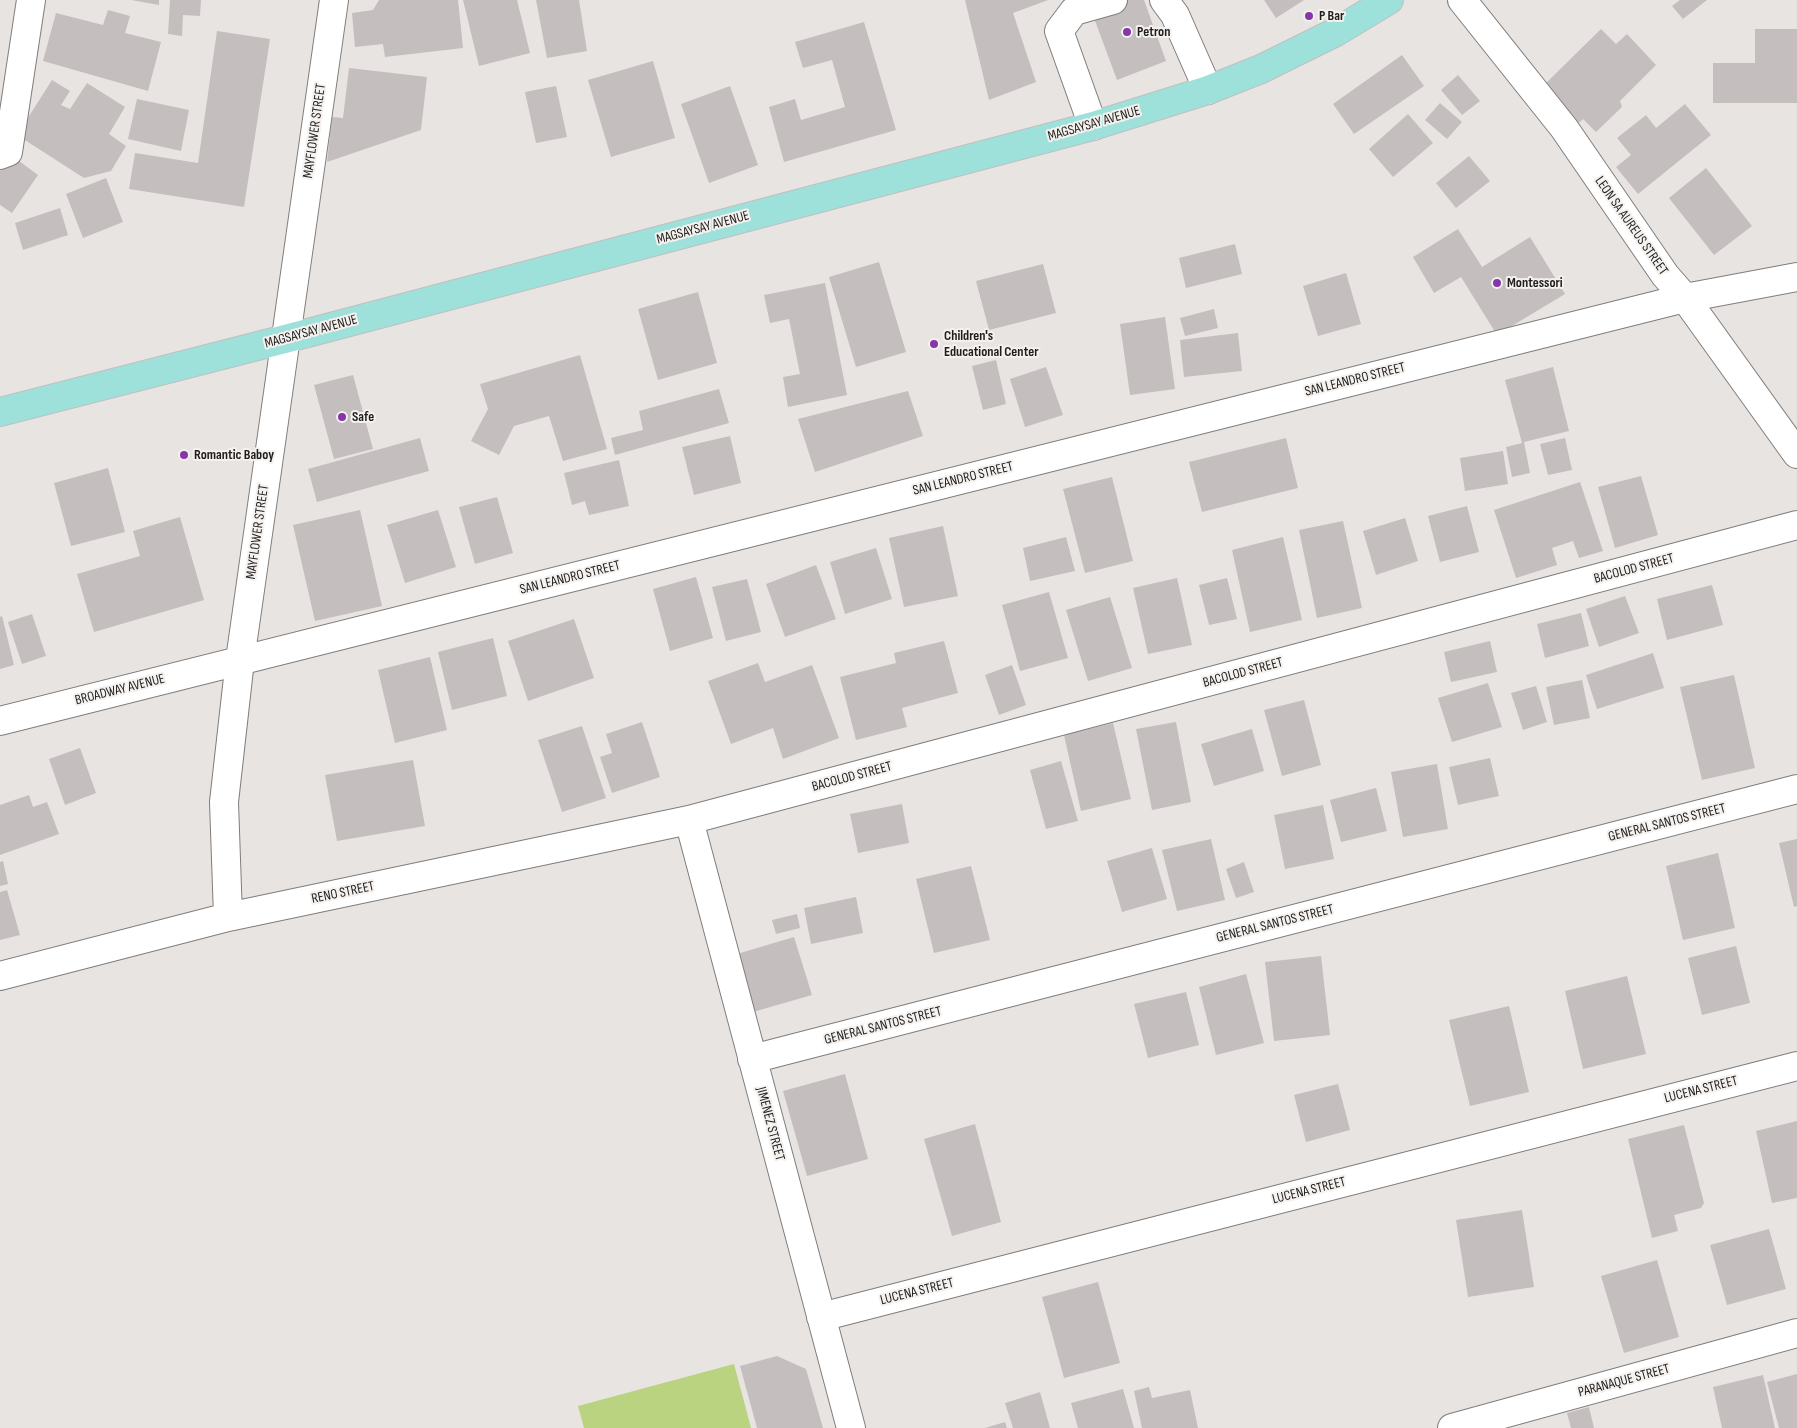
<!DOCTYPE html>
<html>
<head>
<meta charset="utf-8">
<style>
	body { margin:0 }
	canvas { display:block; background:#e7e4e1 }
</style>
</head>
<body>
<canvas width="1797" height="1428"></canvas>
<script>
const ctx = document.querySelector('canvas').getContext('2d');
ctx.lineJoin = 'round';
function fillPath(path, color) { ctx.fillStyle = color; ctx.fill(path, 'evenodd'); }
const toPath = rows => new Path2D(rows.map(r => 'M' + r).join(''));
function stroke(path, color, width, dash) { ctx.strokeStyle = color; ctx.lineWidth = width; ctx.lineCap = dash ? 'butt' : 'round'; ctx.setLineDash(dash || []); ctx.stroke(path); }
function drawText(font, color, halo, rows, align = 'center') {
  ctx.font = font + ' "Sofia Sans Condensed",sans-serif'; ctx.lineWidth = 4; ctx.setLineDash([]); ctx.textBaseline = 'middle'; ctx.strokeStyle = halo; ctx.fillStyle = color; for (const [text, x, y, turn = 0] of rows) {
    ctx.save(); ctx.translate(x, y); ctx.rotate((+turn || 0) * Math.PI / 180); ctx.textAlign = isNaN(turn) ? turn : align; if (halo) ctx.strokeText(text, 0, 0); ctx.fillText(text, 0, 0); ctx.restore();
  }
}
const green = toPath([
	[734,1364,751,1428,584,1428,578,1406]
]);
const building = toPath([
	[131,0,159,0,159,5],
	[170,0,201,0,200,16,183,15,182,36,168,34],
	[379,0,458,0,463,48,385,57,383,44,355,47,352,13,373,10],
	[463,0,517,0,530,53,479,66],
	[536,0,579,0,587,51,547,58],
	[965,0,1048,0,1013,13,1036,82,989,100],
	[1093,0,1144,0,1166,61,1117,80,1088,2],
	[1264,0,1304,0,1276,18],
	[1680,0,1707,0,1683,19,1672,6],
	[108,10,130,16,125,33,161,42,148,91,43,61,56,13,103,25],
	[864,22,896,130,784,162,769,107,795,99,801,120,845,107,832,60,803,68,795,42],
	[1601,29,1616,44,1627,34,1656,65,1620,101,1622,107,1596,132,1583,119,1579,123,1542,87],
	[1755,29,1797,29,1797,103,1713,103,1713,63,1755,63],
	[217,31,270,39,244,207,129,189,135,153,198,163],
	[1402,55,1424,86,1354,134,1333,104],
	[653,61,675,138,611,157,588,80],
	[349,68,427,77,421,130,327,162,332,117,343,118],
	[1458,75,1480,101,1462,115,1441,90],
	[52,80,70,91,61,105,70,109,87,83,125,107,109,134,126,146,111,171,84,178,17,135],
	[556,86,567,137,536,143,525,92],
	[730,86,758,165,709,183,681,104],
	[137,99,189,110,181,151,128,139],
	[1440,103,1462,122,1447,139,1425,120],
	[1685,104,1711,135,1638,194,1616,167,1631,155,1617,138,1646,115,1656,128],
	[1408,114,1433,143,1393,177,1369,149],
	[11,155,38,175,12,213,0,205,0,171],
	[1469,156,1490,181,1456,208,1436,183],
	[1706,168,1752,226,1714,255,1669,198],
	[106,178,123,222,83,238,66,194],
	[60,208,68,235,23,250,15,223],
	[1458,229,1482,267,1530,237,1565,294,1497,335,1461,277,1434,293,1413,257],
	[1235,244,1242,274,1186,288,1179,258],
	[879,262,906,352,856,367,829,277],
	[1043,264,1056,313,989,330,976,281],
	[1346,273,1361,324,1318,336,1303,286],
	[825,283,847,395,788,407,783,377,800,374,789,319,770,323,764,295],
	[698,292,717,363,658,380,638,309],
	[1214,309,1218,328,1185,336,1180,318],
	[1165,317,1175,389,1130,395,1120,324],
	[1238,333,1242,371,1184,377,1180,340],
	[580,355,607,449,563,461,549,416,514,426,499,455,471,441,488,409,480,384],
	[996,360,1006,404,983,410,972,366],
	[1046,367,1063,415,1025,427,1010,379],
	[1553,367,1569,431,1524,442,1530,473,1512,477,1506,447,1522,443,1505,380],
	[353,375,373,449,334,459,314,385],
	[719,389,729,423,615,455,611,438,643,430,639,411],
	[908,391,923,436,815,472,798,419],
	[730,436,741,483,694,495,682,447],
	[420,438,429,471,317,502,308,469],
	[1286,438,1298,488,1202,512,1189,462],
	[1565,438,1572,470,1548,475,1540,444],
	[1503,451,1508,484,1465,491,1460,458],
	[619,460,629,506,589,515,585,501,572,505,564,473],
	[108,468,125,532,71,546,54,483],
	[1641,476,1658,535,1615,548,1598,487],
	[1112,477,1133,561,1085,573,1063,489],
	[1580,482,1603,551,1579,558,1573,541,1552,548,1557,565,1516,578,1494,510],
	[497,497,513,553,475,564,459,507],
	[1467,506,1479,552,1440,562,1428,516],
	[360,510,382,606,315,621,293,525],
	[438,510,456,567,405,583,387,525],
	[180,517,204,600,94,632,77,574,140,556,133,531],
	[1405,518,1418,561,1376,575,1363,531],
	[1343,521,1362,608,1317,618,1299,530],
	[943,526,958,596,904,607,889,538],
	[1066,537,1075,571,1030,581,1023,548],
	[1283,537,1302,620,1250,632,1232,550],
	[876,548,892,599,845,614,830,562],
	[816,565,836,619,785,637,766,584],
	[696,577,713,638,670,651,653,589],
	[1177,578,1192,645,1148,654,1133,588],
	[1227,578,1237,619,1209,625,1199,585],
	[747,579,761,632,726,641,712,587],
	[1712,585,1723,625,1667,640,1657,599],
	[1049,592,1068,658,1020,671,1002,605],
	[1625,596,1639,633,1599,647,1586,609],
	[1110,597,1132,668,1088,681,1066,610],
	[1581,613,1589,646,1545,658,1537,624],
	[32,614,46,656,22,664,8,622],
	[2,616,14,665,0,669,0,617],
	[574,619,594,678,528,701,508,641],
	[493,638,507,696,452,710,438,652],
	[944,641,958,693,902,708,907,727,856,740,840,677,896,663,894,653],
	[1490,641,1497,672,1451,682,1444,652],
	[1653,653,1664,688,1597,709,1586,675],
	[430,657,447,730,395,743,378,670],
	[758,663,765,682,812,665,839,738,783,759,773,728,731,744,708,681],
	[1012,665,1026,705,999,715,985,675],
	[1734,675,1755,768,1702,780,1680,687],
	[1582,680,1590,718,1554,725,1546,687],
	[1488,683,1502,727,1452,742,1438,698],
	[1536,686,1547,722,1523,730,1511,693],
	[1304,700,1321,765,1282,776,1264,710],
	[642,722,660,777,612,793,600,757,612,753,606,734],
	[1176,722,1191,802,1152,810,1136,729],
	[1113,723,1131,799,1081,811,1064,735],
	[582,726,606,798,562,812,538,740],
	[1252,729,1264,771,1214,786,1201,744],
	[80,748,96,793,65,805,49,759],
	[1490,758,1499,796,1458,805,1449,767],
	[413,760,425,826,337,841,325,775],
	[1061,761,1078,821,1046,829,1030,770],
	[1437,764,1448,829,1403,837,1391,772],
	[1376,788,1387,831,1341,842,1330,800],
	[29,795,33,807,47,802,59,834,0,855,0,805],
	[902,804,909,843,858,853,850,814],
	[1323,805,1334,859,1285,869,1274,815],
	[1211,839,1225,900,1177,911,1162,850],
	[1797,839,1797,906,1794,907,1779,843],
	[1152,848,1167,899,1122,912,1107,861],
	[1718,853,1735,928,1683,940,1666,866],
	[3,861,8,884,0,886,0,862],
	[1244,862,1254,892,1236,898,1226,869],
	[971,866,990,940,934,953,916,879],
	[7,890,20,935,0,940,0,892],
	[856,897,863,933,811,944,804,908],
	[797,914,800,928,776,934,772,920],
	[794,937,812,995,753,1012,737,954],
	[1736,946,1750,1003,1702,1015,1688,958],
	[1321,956,1330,1035,1274,1041,1265,962],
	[1246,974,1264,1043,1216,1055,1199,987],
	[1627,976,1646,1054,1583,1069,1565,991],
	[1186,992,1199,1045,1148,1058,1134,1004],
	[1509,1006,1529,1092,1470,1106,1449,1020],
	[845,1074,868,1159,807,1176,783,1091],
	[1338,1084,1350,1130,1306,1142,1294,1095],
	[1797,1121,1797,1198,1772,1203,1756,1131],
	[975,1124,1001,1222,952,1236,924,1139],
	[1684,1125,1704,1203,1701,1208,1674,1215,1678,1231,1652,1238,1628,1139],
	[1522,1210,1534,1287,1468,1297,1456,1220],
	[1769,1229,1786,1289,1727,1305,1710,1245],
	[1657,1260,1679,1337,1624,1353,1601,1276],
	[1098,1282,1120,1363,1064,1378,1042,1297],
	[777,1356,806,1369,823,1428,757,1428,740,1366],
	[1797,1374,1797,1428,1779,1428,1767,1382],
	[1763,1375,1775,1428,1722,1428,1713,1387],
	[1149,1387,1152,1398,1190,1390,1198,1428,1142,1428,1134,1391],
	[1123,1389,1134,1428,1078,1428,1071,1403],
	[1040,1392,1050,1428,1013,1428,1005,1403],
	[1589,1407,1594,1428,1571,1428,1567,1413],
	[1005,1422,1007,1428,985,1428]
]);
const minor = toPath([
	[1164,0,1175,15,1208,90],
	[1462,0,1564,128,1665,275,1685,298,1797,454],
	[1093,126,1059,31,1074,11,1113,0],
	[0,155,8,152,31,0],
	[0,721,1685,298,1797,277],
	[689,820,851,1428],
	[228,917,224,802,240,660,334,0],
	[0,976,228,917,689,820,1797,525],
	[752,1059,1797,789],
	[821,1317,1797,1066],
	[1452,1428,1797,1333]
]);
const major = toPath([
	[0,412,285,339,1093,126,1208,90,1261,69,1336,32,1389,0]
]);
const markers = [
	[1309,16,5,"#8537a7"],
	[1127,32,5,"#8537a7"],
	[1497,283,5,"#8537a7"],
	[934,344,5,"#8537a7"],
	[342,417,5,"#8537a7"],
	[184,455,5,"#8537a7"]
];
const poiNames = [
	["P Bar",1319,16],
	["Petron",1137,32],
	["Montessori",1507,283],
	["Children's",944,336],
	["Educational Center",944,352],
	["Safe",352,417],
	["Romantic Baboy",194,455]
];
const streetNames = [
	["MAGSAYSAY AVENUE",1094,124,-16],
	["MAYFLOWER STREET",315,131,-82],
	["LEON SA AUREUS STREET",1631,226,55],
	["MAGSAYSAY AVENUE",703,228,-15],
	["MAGSAYSAY AVENUE",311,332,-15],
	["SAN LEANDRO STREET",1355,380,-14],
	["SAN LEANDRO STREET",963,479,-14],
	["MAYFLOWER STREET",258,532,-82],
	["BACOLOD STREET",1634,569,-15],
	["SAN LEANDRO STREET",570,578,-14],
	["BACOLOD STREET",1243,673,-15],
	["BROADWAY AVENUE",120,690,-14],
	["BACOLOD STREET",852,777,-15],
	["GENERAL SANTOS STREET",1667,823,-14],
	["RENO STREET",343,893,-12],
	["GENERAL SANTOS STREET",1275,924,-14],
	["GENERAL SANTOS STREET",883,1026,-14],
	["LUCENA STREET",1701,1090,-14],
	["JIMENEZ STREET",770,1124,75],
	["LUCENA STREET",1309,1191,-14],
	["LUCENA STREET",917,1292,-14],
	["PARANAQUE STREET",1624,1381,-15]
];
fillPath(green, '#bad380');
fillPath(building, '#c4bfbe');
stroke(minor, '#807d7b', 30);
stroke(major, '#c0c0c0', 30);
stroke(minor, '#fff', 28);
stroke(major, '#9de1da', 28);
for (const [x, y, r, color] of markers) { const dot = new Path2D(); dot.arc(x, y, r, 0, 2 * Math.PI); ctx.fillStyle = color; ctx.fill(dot); stroke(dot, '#f4f1ee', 2); }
drawText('bold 14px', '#1f1e1d', '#f4f1ee', poiNames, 'left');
drawText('14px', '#1f1e1d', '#f4f1ee', streetNames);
</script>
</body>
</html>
